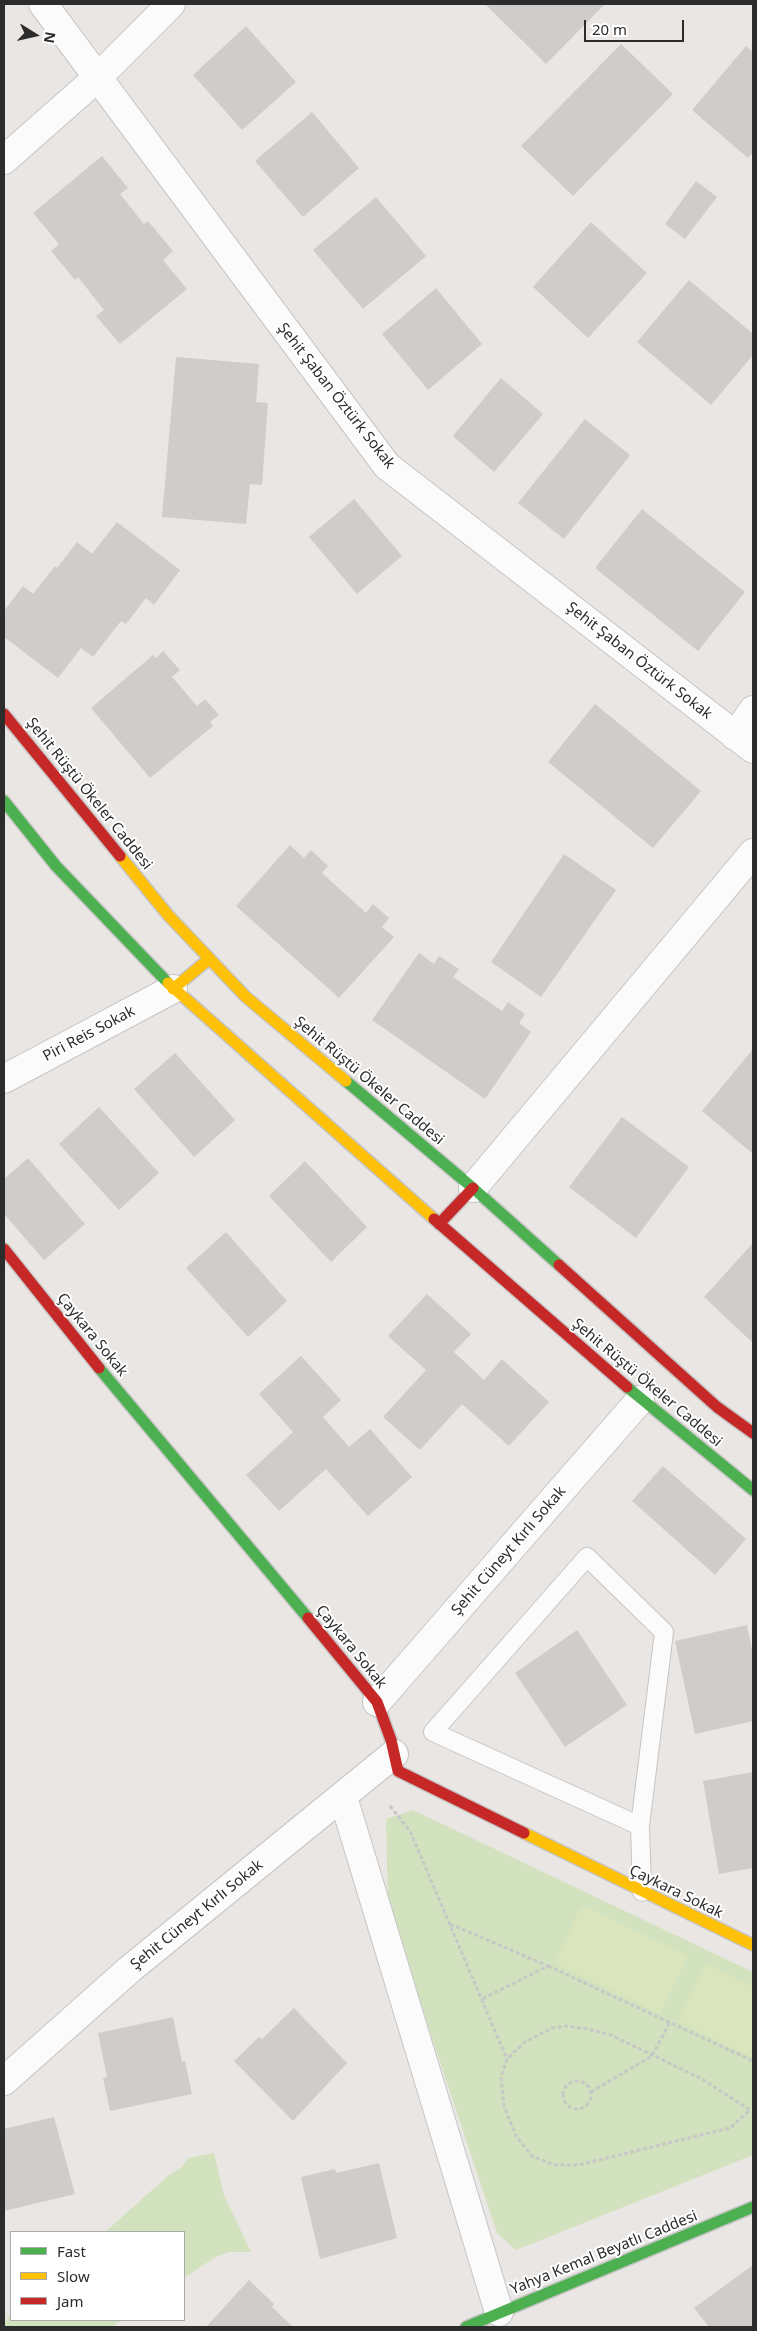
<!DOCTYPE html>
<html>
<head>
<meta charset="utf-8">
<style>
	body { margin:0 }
	#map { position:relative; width:757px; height:2331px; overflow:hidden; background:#eae6e3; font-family:"Noto Sans",sans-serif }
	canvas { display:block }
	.frame { position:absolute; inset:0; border:5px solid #2c2c2c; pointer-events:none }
	.legend { position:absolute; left:10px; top:2231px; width:175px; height:90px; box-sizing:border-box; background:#fff; border:1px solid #ababab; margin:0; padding:6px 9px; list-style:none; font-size:15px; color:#2c2c2c }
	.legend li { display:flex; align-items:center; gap:10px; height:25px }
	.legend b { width:25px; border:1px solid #ababab }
	.north { position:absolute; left:10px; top:10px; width:50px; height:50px; -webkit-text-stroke:4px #fff; paint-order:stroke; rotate:100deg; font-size:14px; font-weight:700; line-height:20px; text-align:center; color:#2c2c2c }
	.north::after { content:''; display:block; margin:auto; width:18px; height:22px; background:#2c2c2c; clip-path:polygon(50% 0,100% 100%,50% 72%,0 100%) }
	.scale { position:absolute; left:584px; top:20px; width:100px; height:22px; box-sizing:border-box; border:2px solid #2c2c2c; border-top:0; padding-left:6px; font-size:15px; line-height:18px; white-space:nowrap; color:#2c2c2c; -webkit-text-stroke:4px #fff; paint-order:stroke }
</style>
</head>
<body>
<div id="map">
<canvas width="757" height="2331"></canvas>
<div class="frame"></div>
<ul class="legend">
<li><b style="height:6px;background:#4caf50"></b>Fast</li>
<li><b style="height:6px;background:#ffc107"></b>Slow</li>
<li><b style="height:6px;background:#c62828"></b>Jam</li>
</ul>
<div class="north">N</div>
<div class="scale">20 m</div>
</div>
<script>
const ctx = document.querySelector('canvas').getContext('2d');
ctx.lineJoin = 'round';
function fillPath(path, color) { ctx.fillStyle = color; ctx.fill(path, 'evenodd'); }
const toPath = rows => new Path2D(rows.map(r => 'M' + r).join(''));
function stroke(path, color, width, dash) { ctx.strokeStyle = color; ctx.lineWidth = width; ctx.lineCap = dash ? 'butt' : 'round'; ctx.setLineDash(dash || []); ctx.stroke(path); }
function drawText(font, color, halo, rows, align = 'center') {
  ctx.font = font + ' "Noto Sans",sans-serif'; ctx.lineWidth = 4; ctx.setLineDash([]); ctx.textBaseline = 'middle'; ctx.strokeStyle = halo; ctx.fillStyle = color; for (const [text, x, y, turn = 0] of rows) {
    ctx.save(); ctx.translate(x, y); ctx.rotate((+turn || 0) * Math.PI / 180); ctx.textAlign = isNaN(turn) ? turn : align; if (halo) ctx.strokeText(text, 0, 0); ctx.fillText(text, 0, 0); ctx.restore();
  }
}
const green = toPath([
	[413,1810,753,1972,753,2155,516,2250,497,2233,388,1905,386,1819],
	[214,2153,224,2195,251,2252,229,2252,214,2258,184,2278,184,2232,105,2232,170,2174,181,2168,188,2158],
	[11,2315,11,2320,122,2320,111,2327,4,2327,4,2322]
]);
const pitch = toPath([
	[582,1905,688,1956,660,2014,555,1963],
	[706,1964,753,1987,753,2058,678,2021]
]);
const building = toPath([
	[485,4,605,4,546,64],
	[246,26,296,82,242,130,193,75],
	[621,44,673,94,573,196,521,146],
	[746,46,753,52,753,152,748,158,692,110],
	[312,112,359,168,303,217,255,161],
	[102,156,128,188,120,194,144,224,148,221,173,251,163,260,187,289,120,344,96,316,104,310,78,277,75,280,51,251,59,244,33,213],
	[696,181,717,197,685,239,665,224],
	[376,197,426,256,363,309,313,250],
	[591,222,647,273,588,338,533,287],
	[689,280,753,334,753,355,711,405,637,342],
	[436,288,482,344,428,390,382,334],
	[176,357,259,364,256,402,268,403,262,485,250,484,246,524,162,517],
	[501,378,543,414,494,472,453,436],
	[585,419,630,455,564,539,518,503],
	[354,499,402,556,357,594,309,537],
	[642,509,745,592,698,651,595,568],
	[117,522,180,570,154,605,146,598,126,624,121,621,93,657,81,648,58,678,4,637,4,611,23,586,33,594,55,566,57,568,77,542,92,554],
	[163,651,180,670,172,677,197,706,205,699,219,715,210,722,213,726,150,778,91,708,153,655,156,658],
	[595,704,701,791,653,848,548,762],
	[290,845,304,858,311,850,328,866,322,873,366,913,373,904,389,918,382,927,394,937,339,998,236,906],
	[564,854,616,890,541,997,491,962],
	[419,953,434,964,439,956,459,969,453,977,502,1011,508,1002,525,1014,519,1023,531,1032,485,1099,372,1020],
	[753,1049,753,1154,702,1111],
	[175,1053,235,1120,194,1157,134,1089],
	[99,1107,159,1173,119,1210,59,1144],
	[622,1117,689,1167,636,1238,569,1187],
	[28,1158,85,1224,44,1260,4,1214,4,1179],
	[305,1161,367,1227,331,1262,269,1196],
	[226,1232,287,1301,248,1337,186,1268],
	[753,1243,753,1343,704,1297],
	[427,1294,471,1334,454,1352,484,1380,502,1359,549,1402,509,1446,462,1404,420,1450,383,1417,426,1370,388,1336],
	[301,1356,341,1400,323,1417,349,1447,370,1429,412,1477,368,1516,326,1469,279,1511,246,1475,293,1432,259,1394],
	[663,1466,746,1539,715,1575,632,1501],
	[747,1625,753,1655,753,1721,695,1734,675,1641],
	[577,1630,627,1705,565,1747,515,1673],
	[753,1772,753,1868,719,1874,703,1781],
	[294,2008,347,2063,293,2121,234,2061,259,2037,262,2039],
	[173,2017,182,2062,185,2061,192,2094,110,2111,103,2078,107,2077,98,2033],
	[54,2117,75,2194,4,2211,4,2129],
	[379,2163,397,2238,320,2259,301,2177,335,2169,336,2173],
	[753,2265,753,2327,709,2327,694,2308],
	[249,2280,274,2304,272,2307,293,2327,206,2327]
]);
const path = toPath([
	[390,1806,410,1831,507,2059,501,2077,504,2106,516,2136,532,2156,554,2165,578,2165,730,2128,750,2110,702,2079,611,2035,587,2029,567,2026,552,2028,525,2042,507,2059],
	[450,1924,548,1966,482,1999],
	[548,1966,753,2061],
	'563 2095a14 14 0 1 1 28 0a14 14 0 1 1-28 0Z',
	[591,2092,652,2056,670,2022]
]);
const lane = toPath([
	[640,1826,433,1732,587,1557,664,1632,640,1826,642,1892]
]);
const street = toPath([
	[43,4,387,466,753,749],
	[4,160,97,78,171,4],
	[735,736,753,710],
	[4,1079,173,989],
	[473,1188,753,853],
	[377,1702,640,1400],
	[343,1797,499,2312],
	[4,2081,130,1969,394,1754]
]);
const fast = toPath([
	[4,801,56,866,168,983],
	[346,1081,473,1188,559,1265],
	[99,1368,308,1618],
	[627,1387,753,1490],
	[466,2327,753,2207]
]);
const slow = toPath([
	[120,856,168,915,246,997,346,1081],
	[168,983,434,1219],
	[173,989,209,959],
	[524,1833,753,1945]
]);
const jam = toPath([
	[4,714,120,856],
	[434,1219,627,1387],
	[439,1224,473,1188],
	[4,1249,99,1368],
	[559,1265,717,1407,753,1433],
	[308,1618,377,1702,391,1740,398,1771,524,1833]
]);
const streetNames = [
	["Şehit Şaban Öztürk Sokak",336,396,52],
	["Şehit Şaban Öztürk Sokak",639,661,38],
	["Şehit Rüştü Ökeler Caddesi",89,794,51],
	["Piri Reis Sokak",89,1034,-28],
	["Şehit Rüştü Ökeler Caddesi",369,1081,40],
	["Çaykara Sokak",92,1335,51],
	["Şehit Rüştü Ökeler Caddesi",647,1383,40],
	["Şehit Cüneyt Kırlı Sokak",509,1551,-49],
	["Çaykara Sokak",351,1647,51],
	["Çaykara Sokak",676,1892,26],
	["Şehit Cüneyt Kırlı Sokak",197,1915,-39],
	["Yahya Kemal Beyatlı Caddesi",604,2253,-22]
];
fillPath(green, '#d2e2bf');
fillPath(pitch, '#dbe5bd');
fillPath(building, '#cfccca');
stroke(lane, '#c6c5c5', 20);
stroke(street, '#c6c5c5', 30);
stroke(fast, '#c6c5c5', 14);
stroke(slow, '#c6c5c5', 14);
stroke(jam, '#c6c5c5', 14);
stroke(path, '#c7c7c6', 3, [4, 2.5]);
stroke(lane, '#fcfbfb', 18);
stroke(street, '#fcfbfb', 28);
stroke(fast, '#4caf50', 11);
stroke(slow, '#ffc107', 11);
stroke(jam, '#c62828', 11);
drawText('15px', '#2c2c2c', '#fff', streetNames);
</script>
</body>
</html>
